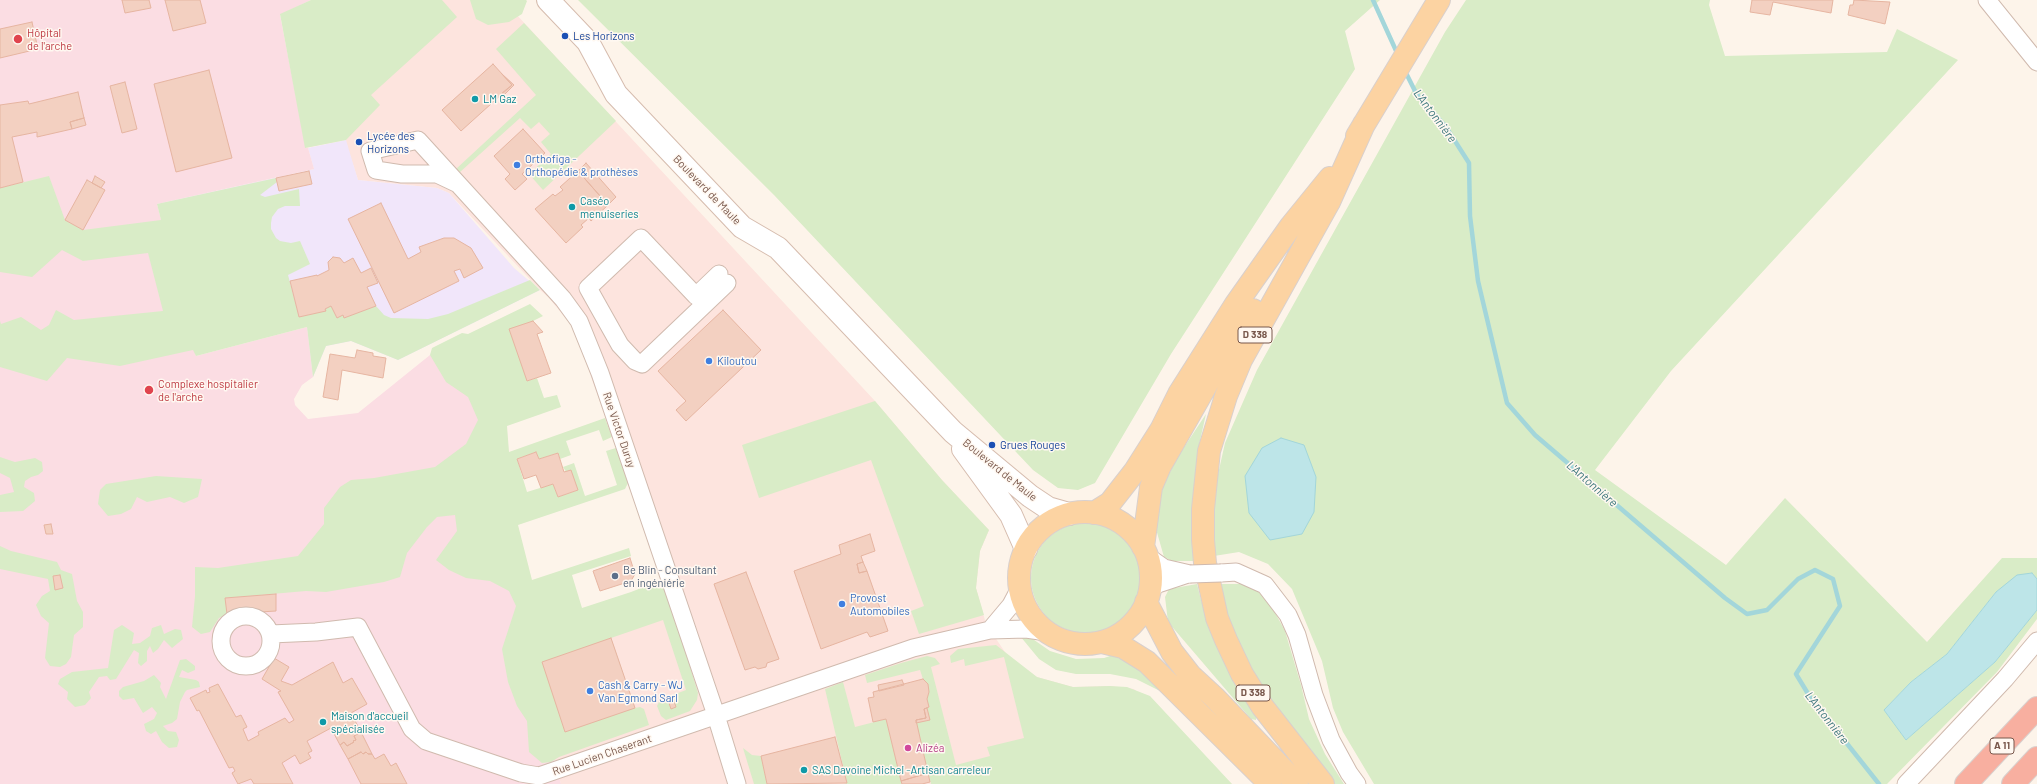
<!DOCTYPE html>
<html>
<head>
<meta charset="utf-8">
<style>
	body { margin:0 }
	canvas { display:block; background:#fdf4ea }
</style>
</head>
<body>
<canvas width="2037" height="784"></canvas>
<script>
const ctx = document.querySelector('canvas').getContext('2d');
ctx.lineJoin = 'round';
function fillPath(path, color) { ctx.fillStyle = color; ctx.fill(path, 'evenodd'); }
const toPath = rows => new Path2D(rows.map(r => 'M' + r).join(''));
function stroke(path, color, width, dash) { ctx.strokeStyle = color; ctx.lineWidth = width; ctx.lineCap = dash ? 'butt' : 'round'; ctx.setLineDash(dash || []); ctx.stroke(path); }
function drawText(font, color, halo, rows, align = 'center') {
  ctx.font = font + ' Barlow,sans-serif'; ctx.lineWidth = 3; ctx.setLineDash([]); ctx.textBaseline = 'middle'; ctx.strokeStyle = halo; ctx.fillStyle = color; for (const [text, x, y, turn = 0] of rows) {
    ctx.save(); ctx.translate(x, y); ctx.rotate((+turn || 0) * Math.PI / 180); ctx.textAlign = isNaN(turn) ? turn : align; if (halo) ctx.strokeText(text, 0, 0); ctx.fillText(text, 0, 0); ctx.restore();
  }
}
const commercial = toPath([
	[311,0,503,0,875,401,942,480,989,530,980,551,976,588,986,624,1007,655,1037,677,1073,687,1110,686,1134,689,1232,784,561,784,518,636,665,588,574,328,548,297,540,290,449,193,437,188,358,180,345,140,305,148]
]);
const education = toPath([
	[346,140,358,180,437,188,449,193,514,268,540,290,398,360,351,341,326,346,313,377,307,327,157,204,314,169,308,148]
]);
const medical = toPath([
	[0,0,311,0,280,15,306,148,308,148,314,169,157,204,196,356,307,327,313,377,302,385,294,399,295,405,308,419,358,413,430,355,446,363,507,453,518,637,561,784,0,784]
]);
const green = toPath([
	[311,0,442,0,457,17,371,95,380,105,346,140,305,148,280,14],
	[470,0,526,0,527,1,522,14,509,22,488,25,476,19],
	[578,0,1380,0,1345,31,1355,69,1171,354,1095,483,1078,490,1058,488,1033,470,774,195],
	[1466,0,1710,0,1709,5,1725,56,1887,52,1897,29,1958,60,1671,371,1595,470,1726,565,1785,498,1927,642,2002,558,2037,558,2037,579,2031,573,1996,592,1947,654,1911,682,1884,710,1906,740,1995,662,2037,610,2037,619,1997,672,1887,784,1374,784,1343,732,1333,708,1322,661,1292,589,1268,564,1239,552,1214,556,1210,510,1225,443,1257,370,1445,32],
	[524,23,616,121,543,190,529,174,551,154,541,142,550,134,539,122,531,129,520,118,460,172,456,169,536,95,496,49],
	[49,176,65,220,83,230,161,220,157,204,276,178,277,182,260,195,265,197,299,189,300,206,285,206,278,209,272,217,271,223,271,229,276,238,280,241,291,243,300,241,310,264,288,275,299,317,325,311,325,309,331,306,337,318,343,315,344,318,376,306,384,315,391,318,428,319,448,314,530,280,540,290,398,360,351,341,326,346,313,377,307,327,196,356,193,350,120,366,67,358,47,381,0,367,0,321,1,324,21,317,41,330,49,325,56,310,74,320,163,311,148,253,83,261,62,250,32,277,0,272,0,188],
	[530,304,543,316,533,321,527,381,537,378,544,398,557,395,561,407,507,426,509,452,605,418,612,437,603,441,599,430,566,441,571,455,560,459,558,453,539,459,536,452,517,459,527,492,553,484,558,497,578,490,563,467,574,463,585,496,617,485,606,451,616,448,628,483,625,489,518,525,532,580,629,548,631,556,572,575,582,608,631,592,654,583,669,585,672,607,698,693,697,700,690,711,666,720,661,716,657,706,660,700,686,690,663,620,611,638,635,708,640,707,644,709,649,725,559,757,551,762,542,763,529,752,527,721,517,706,508,682,502,649,516,606,509,591,490,581,466,578,449,570,436,560,457,531,455,515,437,517,427,527,407,553,400,577,384,582,326,592,306,591,226,598,227,614,219,618,210,632,201,634,192,627,195,596,195,567,218,568,298,556,324,524,324,508,340,487,351,480,374,478,435,467,466,444,478,420,468,397,446,382,430,355,432,348,462,333,468,334],
	[875,401,942,480,989,530,980,551,976,588,984,615,919,634,911,611,924,606,871,460,759,498,742,445],
	[1206,414,1199,445,1194,492,1195,561,1172,561,1164,557,1156,529,1161,490,1177,458],
	[0,457,15,462,35,458,42,462,43,471,38,475,31,477,25,481,24,487,34,493,35,501,23,511,0,512,0,495,14,492,10,478,0,473],
	[156,476,202,479,198,497,184,503,170,497,147,502,137,497,131,509,121,514,108,516,98,504,100,490,106,484],
	'1031 578a55 55 0 1 1 110 0a55 55 0 1 1-110 0Z',
	[0,546,11,551,57,562,61,570,72,574,77,601,83,612,83,627,74,635,71,657,66,664,60,667,50,666,45,658,49,623,41,616,36,605,42,596,50,591,48,579,0,569],
	[1197,584,1201,600,1221,654,1257,712,1256,720,1251,719,1168,622,1165,597,1169,589],
	[1220,584,1241,584,1256,589,1272,607,1285,631,1301,685,1309,719,1325,754,1344,784,1334,784,1263,690,1230,625],
	[122,625,134,633,132,644,140,643,150,636,152,628,161,625,164,634,175,629,181,630,183,639,172,648,164,640,158,649,153,653,150,646,147,651,147,661,141,666,138,663,139,653,134,650,116,679,110,680,107,676,99,677,89,692,91,698,85,705,75,707,67,699,68,692,58,684,60,679,72,672,108,668,114,630],
	[1027,635,1050,651,1076,659,1104,658,1113,655,1129,661,1147,673,1160,691,1136,679,1110,674,1076,674,1056,670,1039,659,1020,636],
	[996,645,1037,677,1073,687,1110,686,1127,687,1150,696,1232,784,931,784,916,723,929,720,927,708,929,707,927,699,929,692,928,684,923,679,920,670,867,683,865,675,901,663,927,656,935,658,940,664,931,667,956,765,990,756,987,747,1024,738,1004,657,965,666,964,659,951,663,950,656,958,649],
	[186,659,195,666,195,670,188,673,182,670,179,677,196,680,199,682,200,687,187,690,185,692,180,702,177,719,172,723,163,726,168,731,176,732,179,740,177,747,169,748,162,742,156,731,151,734,146,731,144,724,154,719,157,713,152,707,143,713,134,698,123,700,119,696,119,691,123,687,144,681,154,675,161,683,160,687,166,699,180,660],
	[843,682,855,727,886,719,902,784,844,784,847,783,825,689],
	[743,748,752,755,761,756,767,784,754,784]
]);
const water = toPath([
	[1281,438,1304,445,1316,477,1314,512,1302,534,1270,540,1249,513,1245,476,1262,448,1281,438],
	[2032,573,2037,579,2037,610,1995,662,1906,740,1884,710,1911,682,1947,654,1996,592,2017,575,2032,573]
]);
const stream = toPath([
	[1373,0,1398,55],
	[1404,69,1416,93,1446,127,1469,163,1470,216,1478,281,1507,403,1535,435,1725,598,1747,614,1767,610,1798,579,1815,570,1833,579,1840,606,1796,674,1810,697,1879,784]
]);
const building = toPath([
	[122,0,149,0,151,8,125,13,122,0],
	[165,0,200,0,206,23,173,31,165,0],
	[1752,0,1833,0,1831,13,1773,2,1770,15,1750,12,1752,0],
	[1854,0,1890,2,1885,24,1848,15,1850,5,1853,5,1854,0],
	[32,22,38,49,0,58,0,29,32,22],
	[493,64,512,85,461,131,442,110,493,64],
	[209,70,232,158,176,172,154,84,209,70],
	[502,74,514,85,504,95,502,93,512,85,502,74],
	[125,82,137,129,122,133,110,86,125,82],
	[78,92,84,118,70,122,72,129,37,137,37,132,12,137,23,182,0,188,0,105,28,101,29,104,78,92],
	[84,118,86,125,72,129,70,122,84,118],
	[523,129,545,153,522,174,527,179,515,190,505,179,510,174,494,156,523,129],
	[586,163,616,197,608,205,578,171,586,163],
	[309,171,312,184,279,191,276,178,309,171],
	[578,171,608,205,591,221,589,218,581,225,583,227,566,243,535,209,553,194,555,196,563,190,560,187,578,171],
	[95,176,105,182,101,188,92,183,95,176],
	[87,180,105,190,83,230,65,220,87,180],
	[381,203,408,259,421,252,419,247,444,238,454,238,471,248,483,268,464,278,460,269,454,271,459,281,394,313,348,219,381,203],
	[333,257,340,258,344,263,353,258,361,273,371,268,378,283,367,287,376,306,344,318,343,315,337,318,331,306,325,309,326,311,299,317,290,281,317,275,317,276,329,270,328,262,333,257],
	[723,310,761,350,686,421,676,410,686,401,658,371,723,310],
	[533,321,543,332,537,334,551,373,527,381,509,329,533,321],
	[357,350,373,353,373,356,386,358,383,378,342,370,338,400,323,397,330,354,355,358,357,350],
	[536,452,539,459,558,453,564,472,571,470,578,490,558,497,553,484,541,488,536,475,524,479,517,459,536,452],
	[51,524,53,534,46,534,44,525,51,524],
	[870,534,875,551,861,556,863,562,857,564,859,573,867,571,888,631,870,637,867,632,821,649,794,571,841,554,839,545,870,534],
	[630,558,635,574,631,581,600,591,593,571,630,558],
	[863,562,867,571,859,573,857,564,863,562],
	[746,572,779,659,767,663,766,667,758,669,755,667,745,670,714,584,746,572],
	[60,575,63,588,55,590,53,576,60,575],
	[276,594,276,611,227,614,225,598,276,594],
	[611,638,635,708,565,732,542,662,611,638],
	[274,658,289,667,281,681,292,685,333,662,343,683,352,678,367,704,351,713,361,732,354,736,356,740,353,741,354,742,347,746,344,742,340,745,331,728,307,741,312,751,308,753,311,758,300,764,295,755,282,763,293,784,254,784,251,779,238,784,232,773,235,771,233,767,229,768,199,710,197,711,190,698,206,690,207,693,210,692,209,688,218,684,236,717,241,715,247,727,243,729,248,741,259,735,258,732,285,718,289,723,294,720,278,692,281,691,262,679,274,658],
	[923,679,928,684,929,692,927,699,929,707,924,709,926,718,916,720,928,773,901,781,886,719,873,722,868,698,874,697,873,692,923,679],
	[902,680,904,685,879,691,878,685,902,680],
	[674,701,676,707,671,709,669,703,674,701],
	[927,708,930,720,916,723,916,720,926,718,924,709,927,708],
	[361,732,372,754,368,754,366,752,363,754,361,752,348,759,340,745,344,742,347,746,354,742,353,741,356,740,354,736,361,732],
	[835,737,847,783,767,784,761,756,835,737],
	[361,752,363,754,366,752,368,754,372,754,375,759,384,754,391,766,396,763,407,784,361,784,348,759,361,752],
	[928,773,930,782,922,784,902,784,901,781,928,773]
]);
const minor = toPath([
	[1987,0,2037,62],
	[456,183,437,174,402,174,376,170,370,151,418,140,563,299,579,321,600,373,714,709,737,784],
	[719,274,696,296,641,238,588,288,620,345,635,361,642,364,727,283],
	[1147,556,1164,568,1190,574],
	[1221,573,1236,572,1265,585,1288,615,1297,635,1314,695,1331,740,1349,773,1357,784],
	[1150,589,1158,584,1188,574],
	'221 641a25 25 0 1 1 50 0a25 25 0 1 1-50 0Z',
	[990,630,1011,605,1020,588],
	[271,634,316,632,358,627,412,729,426,741,521,773,539,776,913,648,990,630,1026,629,1047,632],
	[1906,784,2005,679,2037,641]
]);
const secondary = toPath([
	[548,0,588,42,616,94,742,227,778,248,953,432,1030,496,1048,508,1069,514],
	[963,449,1011,515,1026,549]
]);
const primary = toPath([
	[1357,136,1439,0],
	'1019 578a66 66 0 1 1 132 0a66 66 0 1 1-132 0Z',
	[1094,513,1110,503,1135,471,1161,430,1179,394,1236,304,1291,226,1330,178],
	[1143,547,1151,487,1160,466,1208,382,1253,310],
	[1146,602,1172,652,1190,675,1215,698,1297,784],
	[1102,642,1123,647,1147,662,1270,784],
	[1323,784,1262,706,1242,674,1226,640,1217,618,1205,563,1203,540,1203,509,1209,451,1226,396,1241,360,1329,202,1364,124]
]);
const motorway = toPath([
	[1966,784,2037,708],
	[2013,784,2037,758]
]);
const minorBridge = toPath([
	[1190,574,1221,573]
]);
const markers = [
	[565,36,4,"#1a4fb4"],
	[18,39,5,"#e0444e"],
	[475,99,4,"#0f9aa8"],
	[359,142,4,"#1a4fb4"],
	[517,165,4,"#3f7fe0"],
	[572,207,4,"#0f9aa8"],
	[709,361,4,"#3f7fe0"],
	[149,390,5,"#e0444e"],
	[992,445,4,"#1a4fb4"],
	[615,576,4,"#5c6f8a"],
	[842,604,4,"#3f7fe0"],
	[590,691,4,"#3f7fe0"],
	[323,722,4,"#0f9aa8"],
	[908,748,4,"#d1479c"],
	[804,770,4,"#0f9aa8"]
];
const shields = [
	[1255,335,34],
	[1253,693,34],
	[2002,746,24]
];
const shieldNames = [
	["D 338",1255,335],
	["D 338",1253,693],
	["A 11",2002,746]
];
const healthNames = [
	["Hôpital",27,33],
	["de l'arche",27,46],
	["Complexe hospitalier",158,384],
	["de l'arche",158,397]
];
const transitNames = [
	["Les Horizons",573,36],
	["Lycée des",367,136],
	["Horizons",367,149],
	["Grues Rouges",1000,445]
];
const cultureNames = [
	["LM Gaz",483,99],
	["Caséo",580,201],
	["menuiseries",580,214],
	["Maison d'accueil",331,716],
	["spécialisée",331,729],
	["SAS Davoine Michel -Artisan carreleur",812,770]
];
const shopNames = [
	["Orthofiga -",525,159],
	["Orthopédie & prothèses",525,172],
	["Kiloutou",717,361],
	["Provost",850,598],
	["Automobiles",850,611],
	["Cash & Carry - WJ",598,685],
	["Van Egmond Sarl",598,698]
];
const streetNames = [
	["Boulevard de Maule",707,190,46],
	["Rue Victor Duruy",619,430,71],
	["Boulevard de Maule",1000,470,39],
	["Rue Lucien Chaserant",602,755,-19]
];
const serviceNames = [
	["Be Blin - Consultant",623,570],
	["en ingéniérie",623,583]
];
const hotelNames = [
	["Alizéa",916,748]
];
const waterNames = [
	["L'Antonnière",1435,116,53],
	["L'Antonnière",1592,484,41],
	["L'Antonnière",1827,718,52]
];
fillPath(commercial, '#fde4de');
fillPath(education, '#f1e6fa');
fillPath(medical, '#fbdde3');
fillPath(green, '#d9ecc7');
fillPath(water, '#bde5e8');
stroke(water, '#a3d6da', 1);
stroke(stream, '#a3d6da', 4.5);
fillPath(building, '#f3d0c1');
stroke(building, '#e6b5a1', 1);
stroke(minor, '#d0baae', 19);
stroke(secondary, '#d6bcae', 24);
stroke(primary, '#d9d0cd', 24);
stroke(motorway, '#d9d0cd', 24);
stroke(minor, '#fff', 17);
stroke(secondary, '#fff', 22);
stroke(primary, '#fcd3a2', 22);
stroke(motorway, '#f8afa0', 22);
stroke(minorBridge, '#d0baae', 19, []);
stroke(minorBridge, '#fff', 17);
for (const [x, y, r, color] of markers) { const dot = new Path2D(); dot.arc(x, y, r, 0, 2 * Math.PI); ctx.fillStyle = color; ctx.fill(dot); stroke(dot, '#fff8f1', 1.5); }
for (const [x, y, w] of shields) { const box = new Path2D(); box.roundRect(x - w / 2, y - 8, w, 16, 3); ctx.fillStyle = '#fff8f1'; ctx.fill(box); stroke(box, '#79584c', 1); }
drawText('bold 10px', '#79584c', null, shieldNames);
drawText('11px', '#be3a42', '#fff8f1', healthNames, 'left');
drawText('11px', '#164399', '#fff8f1', transitNames, 'left');
drawText('11px', '#0d838f', '#fff8f1', cultureNames, 'left');
drawText('11px', '#366cbe', '#fff8f1', shopNames, 'left');
drawText('11px', '#79584c', '#fff8f1', streetNames);
drawText('11px', '#4e5e75', '#fff8f1', serviceNames, 'left');
drawText('11px', '#b23c85', '#fff8f1', hotelNames, 'left');
drawText('italic 12px', '#3f797e', '#fff8f1', waterNames);
</script>
</body>
</html>
